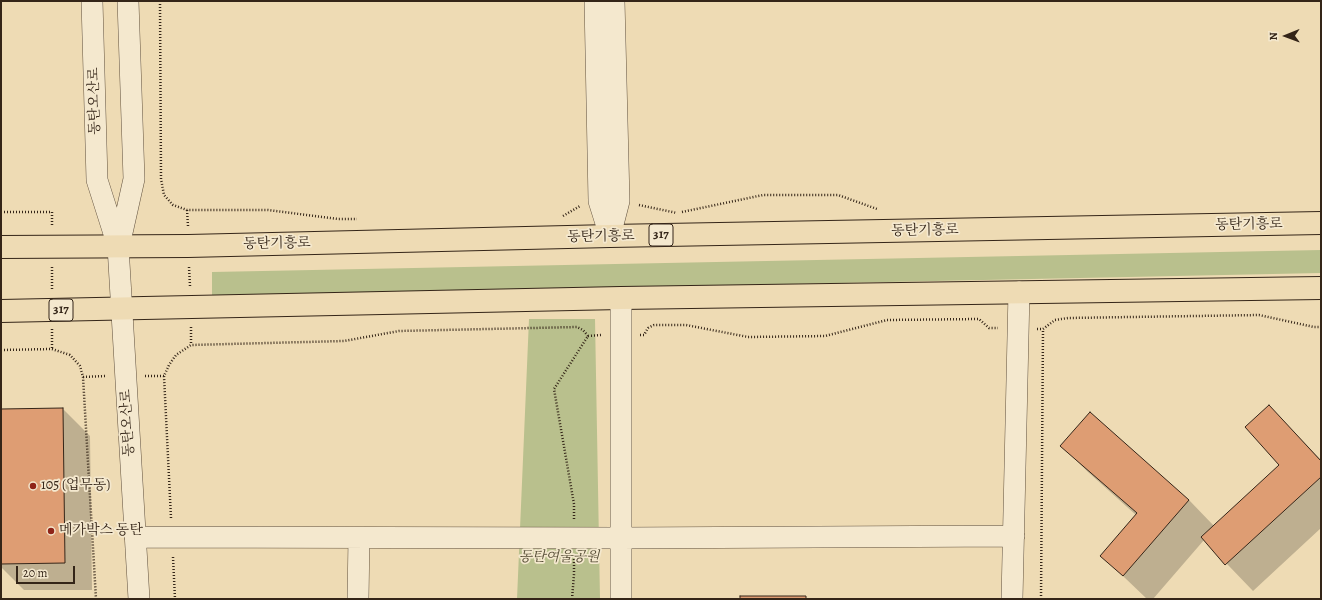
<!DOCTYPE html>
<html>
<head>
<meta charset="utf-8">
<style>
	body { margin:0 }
	#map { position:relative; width:1322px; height:600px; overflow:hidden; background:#eedbb4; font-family:Alegreya,serif }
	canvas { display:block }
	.frame { position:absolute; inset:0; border:2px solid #342518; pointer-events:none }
	.north { position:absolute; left:1266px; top:16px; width:40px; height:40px; -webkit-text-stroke:3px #f4e8ce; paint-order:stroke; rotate:269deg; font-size:11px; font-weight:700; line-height:16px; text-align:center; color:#342518 }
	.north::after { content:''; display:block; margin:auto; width:14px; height:18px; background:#342518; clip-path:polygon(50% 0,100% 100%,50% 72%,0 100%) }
	.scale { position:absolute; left:16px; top:566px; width:59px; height:18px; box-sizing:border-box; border:2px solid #342518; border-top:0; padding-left:5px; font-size:12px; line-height:14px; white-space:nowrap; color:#342518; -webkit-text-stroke:3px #f4e8ce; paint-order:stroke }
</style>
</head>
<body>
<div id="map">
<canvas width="1322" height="600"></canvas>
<div class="frame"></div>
<div class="north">N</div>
<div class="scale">20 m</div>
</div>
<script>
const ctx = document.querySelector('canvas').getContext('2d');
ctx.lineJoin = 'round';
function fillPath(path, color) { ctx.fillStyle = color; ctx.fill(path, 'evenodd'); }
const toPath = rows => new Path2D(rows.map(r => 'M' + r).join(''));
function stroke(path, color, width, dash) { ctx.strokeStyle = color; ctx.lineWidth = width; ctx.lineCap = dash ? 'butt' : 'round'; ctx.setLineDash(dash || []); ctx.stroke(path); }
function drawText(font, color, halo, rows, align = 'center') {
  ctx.font = font + ' Alegreya,"Noto Serif KR",serif'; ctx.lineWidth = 3.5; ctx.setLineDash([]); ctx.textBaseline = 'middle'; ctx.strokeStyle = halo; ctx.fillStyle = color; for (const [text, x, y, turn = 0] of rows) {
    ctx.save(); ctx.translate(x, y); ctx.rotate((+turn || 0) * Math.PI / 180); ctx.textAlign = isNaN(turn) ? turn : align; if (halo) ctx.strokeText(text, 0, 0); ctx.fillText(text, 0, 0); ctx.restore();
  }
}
const green = toPath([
	[1321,250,1321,273,212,296,212,272],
	[529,319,595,319,600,599,517,599]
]);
const shadow = toPath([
	[1269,406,1321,460,1321,528,1253,591,1204,540,1153,599,1147,599,1101,555,1136,515,1088,472,1062,446,1189,500,1214,526,1281,465],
	[63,409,90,436,92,590,24,590,1,567,1,410]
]);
const building = toPath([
	[1269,405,1321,461,1321,477,1225,565,1201,537,1279,465,1245,427,1269,405],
	[63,408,65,563,1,564,1,409,63,408],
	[1090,412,1189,500,1123,576,1100,556,1137,513,1060,446,1090,412],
	[740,596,806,596,806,599,740,599,740,596]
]);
const path = toPath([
	[160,1,161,179,164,195,173,205,187,210,268,210,338,219,357,219],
	[639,205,677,213],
	[187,210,188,226],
	[1,212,52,212,52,226],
	[682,212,763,195,838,195,877,209],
	[563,216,580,206],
	[52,267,52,290],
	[189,267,190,286],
	[191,327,191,345],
	[52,329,52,349],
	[1037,329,1043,329,1055,320,1068,318,1259,315,1314,327,1321,327],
	[640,335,644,335,648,328,654,325,686,325,748,337,825,336,887,320,979,319,989,328,998,328],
	[588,336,601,335],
	[1,350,52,349,70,355,80,366,83,377,96,599],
	[145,376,164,376],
	[83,377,106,376],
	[171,518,164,376,169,365,176,355,191,345,344,341,399,331,577,327,583,330,588,336],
	[574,519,574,504,554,389,588,336],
	[173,557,175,599],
	[572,599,574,574,574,558],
	[1041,599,1043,329]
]);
const minor = toPath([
	[92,1,97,180,118,246,139,599],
	[595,1,599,201,610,236],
	[610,236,619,201,614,1],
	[119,246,134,179,128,1],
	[621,298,621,599],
	[135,537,620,538,1014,536],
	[358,599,359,538],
	[1012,599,1019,292]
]);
const major = toPath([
	[1,247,188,246,610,236,1321,223],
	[1,311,621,298,1321,288]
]);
const markers = [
	[33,486,4,"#8f2418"],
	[51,531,4,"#8f2418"]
];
const shields = [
	[661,235,24],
	[61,310,24]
];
const shieldNames = [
	["317",661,235],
	["317",61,310]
];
const streetNames = [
	["동탄오산로",95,101,-91],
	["동탄기흥로",1249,225,-1],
	["동탄기흥로",925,231,-1],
	["동탄기흥로",601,237,-1],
	["동탄기흥로",277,244,-1],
	["동탄오산로",128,423,-93]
];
const poiNames = [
	["105 (업무동)",41,486],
	["메가박스 동탄",59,531]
];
const parkNames = [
	["동탄여울공원",559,558]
];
fillPath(green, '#b9c08d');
fillPath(shadow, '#0003');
fillPath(building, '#de9d73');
stroke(building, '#342518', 1);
stroke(minor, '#62523f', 22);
stroke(major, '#342518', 24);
stroke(path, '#342518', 2.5, [1, 2]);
stroke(minor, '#f4e8ce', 21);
stroke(major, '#eedbb4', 22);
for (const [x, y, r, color] of markers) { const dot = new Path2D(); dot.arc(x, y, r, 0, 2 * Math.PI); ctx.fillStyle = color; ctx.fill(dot); stroke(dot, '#f4e8ce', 1.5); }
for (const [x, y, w] of shields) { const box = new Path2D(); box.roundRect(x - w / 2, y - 11, w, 22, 3); ctx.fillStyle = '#f4e8ce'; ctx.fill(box); stroke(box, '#342518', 1); }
drawText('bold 13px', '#342518', null, shieldNames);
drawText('14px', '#342518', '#f4e8ce', streetNames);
drawText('14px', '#342518', '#f4e8ce', poiNames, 'left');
drawText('italic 14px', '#554c35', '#f4e8ce', parkNames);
</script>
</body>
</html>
